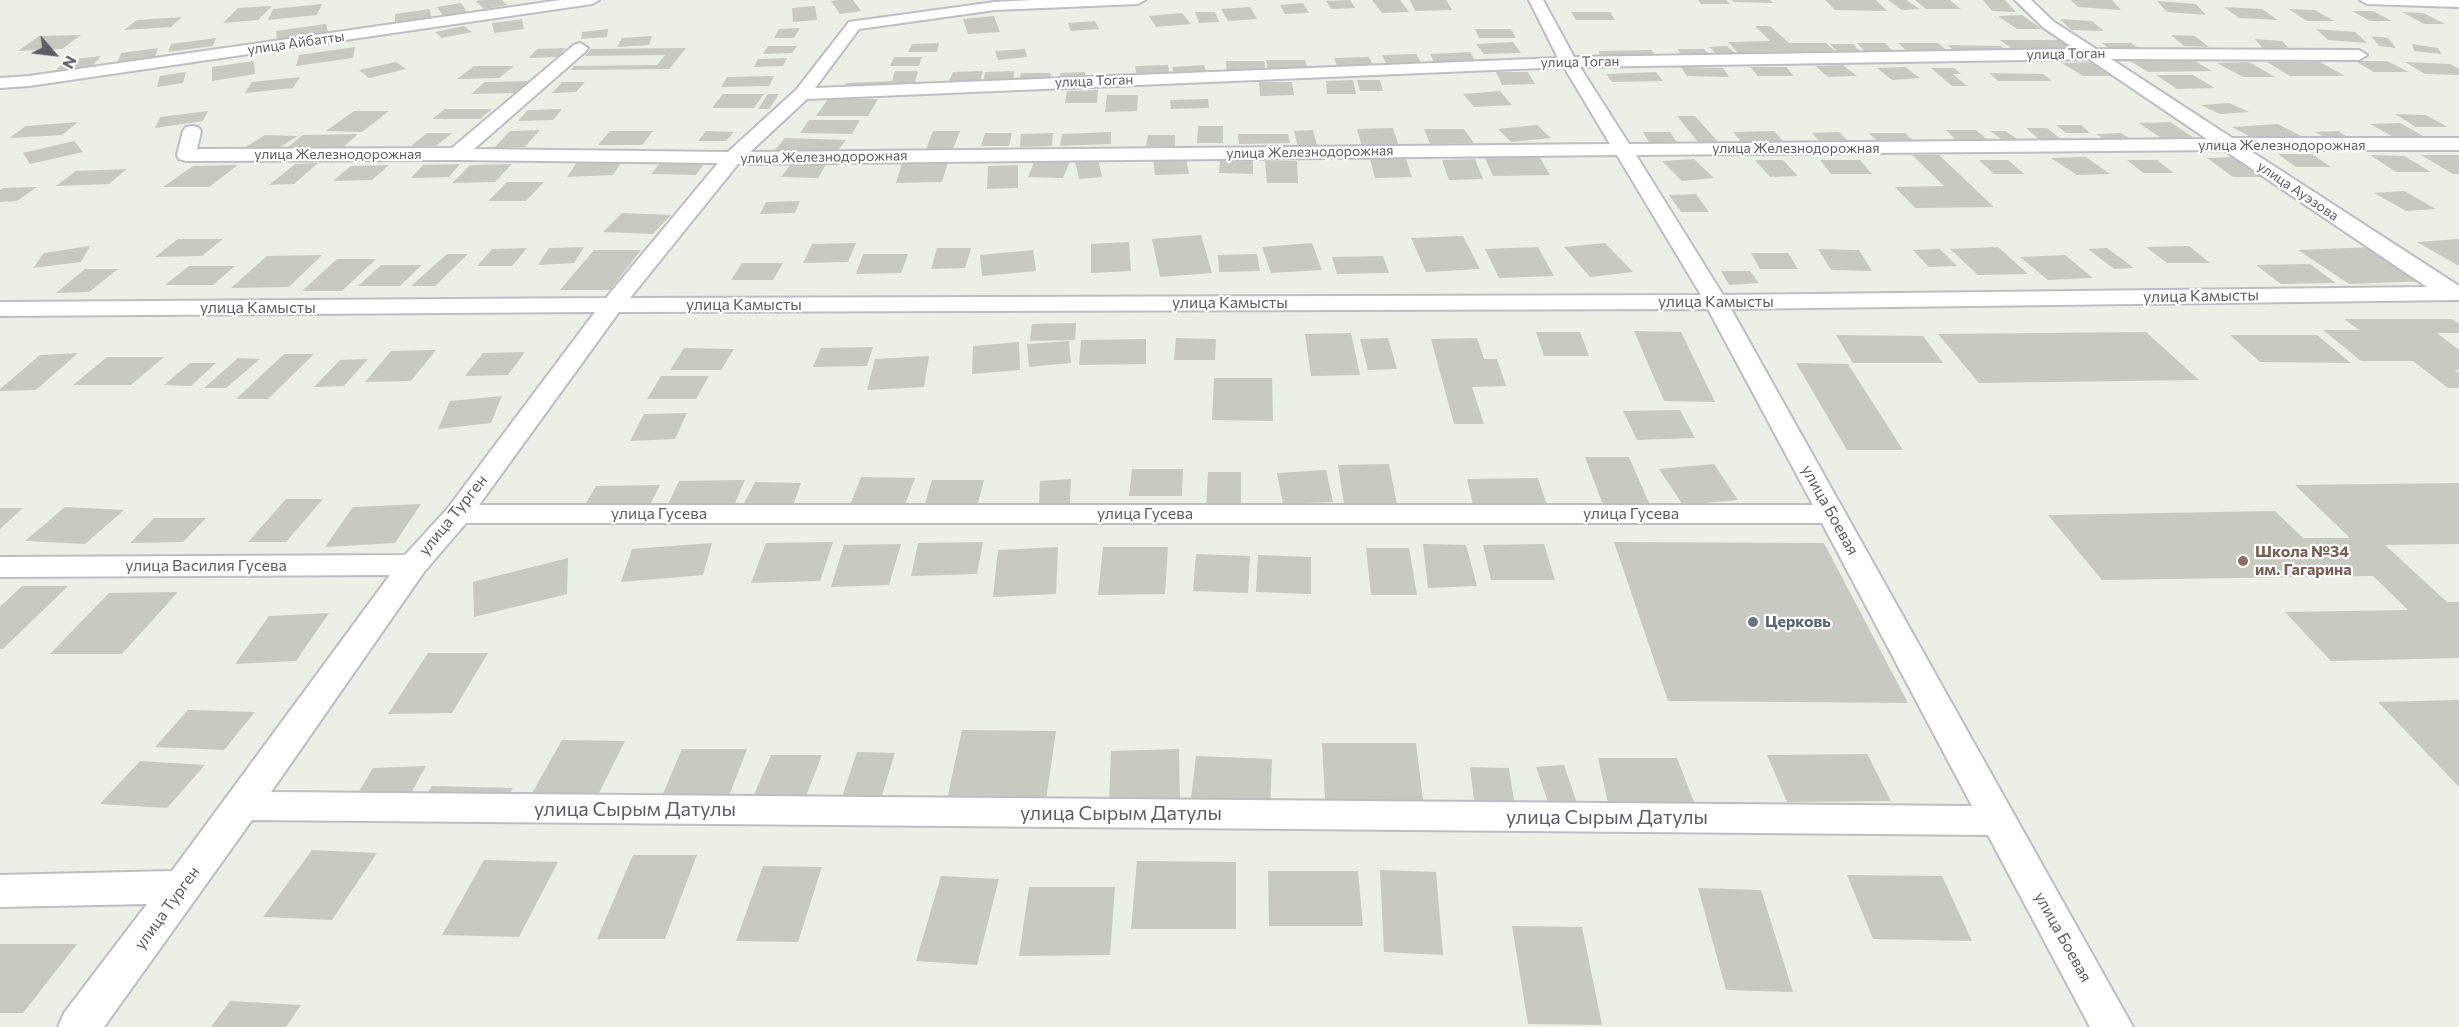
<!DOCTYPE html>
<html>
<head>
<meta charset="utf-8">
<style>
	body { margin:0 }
	#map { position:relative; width:2459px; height:1027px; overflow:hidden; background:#ebefe5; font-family:Commissioner,sans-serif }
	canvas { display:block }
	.north { position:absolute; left:24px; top:24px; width:60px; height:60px; -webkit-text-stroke:4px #fff; paint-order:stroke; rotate:118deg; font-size:16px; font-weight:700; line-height:24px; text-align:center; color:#5e5d66 }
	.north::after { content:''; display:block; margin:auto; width:21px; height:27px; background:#5e5d66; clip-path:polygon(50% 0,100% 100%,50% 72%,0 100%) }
</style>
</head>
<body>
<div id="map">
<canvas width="2459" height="1027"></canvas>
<div class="north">N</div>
</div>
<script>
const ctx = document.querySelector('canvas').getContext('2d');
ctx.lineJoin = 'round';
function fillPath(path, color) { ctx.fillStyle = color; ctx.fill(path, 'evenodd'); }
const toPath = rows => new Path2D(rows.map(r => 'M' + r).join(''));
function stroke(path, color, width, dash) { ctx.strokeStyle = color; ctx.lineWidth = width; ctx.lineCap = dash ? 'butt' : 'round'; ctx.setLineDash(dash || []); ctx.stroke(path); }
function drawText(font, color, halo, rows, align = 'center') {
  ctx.font = font + ' Commissioner,sans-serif'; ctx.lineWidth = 4.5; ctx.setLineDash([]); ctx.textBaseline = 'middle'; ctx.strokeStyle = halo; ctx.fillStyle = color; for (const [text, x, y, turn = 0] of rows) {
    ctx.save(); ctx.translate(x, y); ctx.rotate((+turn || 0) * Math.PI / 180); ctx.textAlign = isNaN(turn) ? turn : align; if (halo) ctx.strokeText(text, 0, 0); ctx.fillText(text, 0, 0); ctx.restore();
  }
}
const building = toPath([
	[484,0,502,0,507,5,484,9,476,1],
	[838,0,853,0,861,11,840,14,831,1],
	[1350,0,1355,8,1331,9,1326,1],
	[1372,0,1400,0,1409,12,1382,13],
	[1410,0,1446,0,1452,10,1415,11],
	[1698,0,1726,0,1730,4,1701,4],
	[1732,0,1770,0,1773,3,1734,2],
	[1825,0,1876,0,1887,11,1835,10],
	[1888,0,1906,0,1920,9,1902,10],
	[1915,0,1950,0,1961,9,1926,9],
	[1983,0,2005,0,2016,12,1992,11],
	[2071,0,2112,0,2121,10,2078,7],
	[2157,1,2196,4,2206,15,2167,12],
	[461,3,467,12,443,16,437,7],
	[1303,3,1309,13,1285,14,1280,5],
	[322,4,317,15,268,20,273,9],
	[272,6,258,20,223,23,238,8],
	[815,6,817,20,793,22,792,8],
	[1250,7,1257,19,1228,21,1221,9],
	[2224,7,2262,9,2278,20,2239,18],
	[430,9,431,17,395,22,395,14],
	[2288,9,2315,10,2334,21,2307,21],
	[2352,11,2373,11,2392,21,2370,21],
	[1195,12,1215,12,1219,22,1199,23],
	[1571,12,1610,12,1615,20,1576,20],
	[2402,12,2423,13,2445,24,2424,24],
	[1182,13,1191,24,1156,27,1149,16],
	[2022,15,2042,29,2017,29,1998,16],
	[994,16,1000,32,968,34,963,19],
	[182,17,171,27,124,30,137,20],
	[522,19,524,29,494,33,492,23],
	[2060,19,2092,21,2104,31,2071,30],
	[1095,21,1099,29,1071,31,1068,23],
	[326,24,328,32,277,40,276,31],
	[464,26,472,32,442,38,435,32],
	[1755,26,1770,26,1789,43,1826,43,1838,54,1741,56,1728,42,1770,41],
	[800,28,794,38,774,38,779,29],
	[608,29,607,37,581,39,582,32],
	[1475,29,1511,29,1516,38,1479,38],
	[2316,29,2355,32,2367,43,2328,40],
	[81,35,62,49,18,51,39,36],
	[2171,35,2195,36,2209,47,2184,46],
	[652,36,649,45,617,47,622,38],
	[2371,36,2388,38,2396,48,2379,46],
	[216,38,213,46,168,52,171,44],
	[2255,39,2282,41,2291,51,2263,49],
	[2000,40,2062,40,2082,53,2018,53],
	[1513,42,1521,53,1484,54,1476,44],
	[939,43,937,52,908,52,912,44],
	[1857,43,1885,43,1894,52,1865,52],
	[1898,43,1938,43,1949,52,1908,52],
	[2102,43,2131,43,2142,51,2113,51],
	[1830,44,1853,44,1862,53,1838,53],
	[2412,44,2438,48,2441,54,2414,51],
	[1948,45,2001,46,2010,54,1956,53],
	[768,46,797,46,792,53,763,54],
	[1727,46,1737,55,1719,56,1709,47],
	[355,47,353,58,296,66,299,55],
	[158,48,154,60,116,66,121,53],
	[565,48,558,57,529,58,537,49],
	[686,48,669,69,571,70,574,66,657,65,665,55,585,56,591,49],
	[1025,49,1027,57,998,60,995,51],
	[1677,49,1704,49,1711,57,1684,58],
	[1651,50,1657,58,1603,59,1598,51],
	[1470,52,1476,62,1435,64,1430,54],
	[1416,54,1422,64,1387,65,1382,55],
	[101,56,91,67,56,70,66,60],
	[894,57,922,57,919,66,890,66],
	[1369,57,1374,67,1338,68,1334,58],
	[787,58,783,66,754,67,758,59],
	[1266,60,1305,60,1308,70,1268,71],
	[2193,60,2212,71,2148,72,2130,61],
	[254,61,255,74,212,81,212,67],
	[1226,61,1264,61,1266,71,1227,72],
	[2355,61,2387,61,2409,72,2374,72],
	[396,62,406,69,369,78,359,70],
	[2090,62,2111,76,2083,76,2062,63],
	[2249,62,2275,77,2243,77,2217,63],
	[2267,62,2320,62,2345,76,2290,76],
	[2405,62,2450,64,2459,69,2459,75,2425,74],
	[1168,65,1170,75,1137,77,1135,66],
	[1204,65,1207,76,1174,77,1172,67],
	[1843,65,1857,76,1828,77,1815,66],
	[474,66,514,66,499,78,457,79],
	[1681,67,1723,68,1729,77,1687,76],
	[1750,67,1786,67,1794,76,1758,76],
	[1905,67,1920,78,1892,80,1877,68],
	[1931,68,1954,68,1961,74,1953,74,1967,86,1952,86],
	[895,71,918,71,913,88,843,90,846,83,892,81],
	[983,71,979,84,948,84,953,72],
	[1014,71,1013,82,983,83,985,72],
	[186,72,183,83,157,87,160,76],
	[1085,72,1086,80,1060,80,1060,73],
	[1496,72,1528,72,1535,84,1502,85],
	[1656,72,1663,81,1612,82,1606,74],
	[1021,73,1051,73,1050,81,1019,81],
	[1989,73,2043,74,2052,81,1998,81],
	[2156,75,2193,75,2215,88,2177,89],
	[774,76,769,86,721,87,727,77],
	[300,77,293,88,245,93,252,82],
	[1353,80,1356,94,1327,94,1326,81],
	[1357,80,1380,80,1383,91,1360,91],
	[531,81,518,93,471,94,485,82],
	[562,82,585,82,576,92,552,93],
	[1259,82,1292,82,1294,95,1260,96],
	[1098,90,1097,103,1065,103,1067,91],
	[1500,91,1512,105,1474,107,1463,94],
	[723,94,764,94,754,108,712,108],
	[768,94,779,94,769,109,758,109],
	[1107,95,1138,95,1137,111,1105,112],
	[828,99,878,99,868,116,816,116],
	[1208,99,1209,108,1171,109,1170,100],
	[2229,103,2249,112,2220,114,2201,105],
	[445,109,492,109,480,119,432,119],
	[562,109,553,120,518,121,528,110],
	[208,111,203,121,155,128,160,117],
	[354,111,389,111,362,132,326,131],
	[2395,114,2426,115,2448,127,2416,127],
	[1677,116,1695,116,1718,142,1699,143],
	[809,120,860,120,852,134,800,133],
	[78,122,62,135,9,138,26,126],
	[2170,122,2196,139,2164,140,2139,123],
	[2400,123,2427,138,2397,139,2370,124],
	[2278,124,2303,137,2256,140,2232,127],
	[1537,125,1551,138,1511,142,1498,129],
	[2056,125,2081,125,2090,133,2066,133],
	[1198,126,1223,126,1223,143,1197,143],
	[1393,128,1399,146,1362,147,1357,129],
	[2026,128,2047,128,2061,139,2040,140],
	[1424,129,1464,129,1474,143,1430,144],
	[540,130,525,147,494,148,510,131],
	[1313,130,1317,146,1298,147,1294,131],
	[1946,130,1976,130,1991,143,1959,143],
	[610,131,653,131,642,145,598,145],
	[706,131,734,132,726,141,698,141],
	[933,131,960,131,953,149,926,149],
	[1774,131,1784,142,1742,143,1733,132],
	[1990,131,2005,131,2022,142,2007,143],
	[2338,131,2353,140,2330,140,2315,132],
	[1111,132,1111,144,1060,146,1062,134],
	[1643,132,1670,132,1678,144,1650,144],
	[1839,132,1850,143,1822,144,1812,133],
	[427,133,452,133,436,146,411,146],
	[985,133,1012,133,1009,146,981,146],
	[1053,133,1052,146,1020,147,1021,134],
	[1869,133,1905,133,1918,145,1882,146],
	[2121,133,2134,141,2109,142,2096,134],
	[358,134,340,150,283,151,303,135],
	[1238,134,1288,134,1290,143,1239,144],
	[265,135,298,136,275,150,242,149],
	[1148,135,1175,135,1175,146,1146,146],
	[785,138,846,140,836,153,774,151],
	[74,141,83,152,30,164,23,153],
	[2278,154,2312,154,2331,167,2296,167],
	[1912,155,1939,155,1994,207,1915,208,1895,187,1944,186],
	[2370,155,2404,156,2431,172,2396,172],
	[2421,155,2459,155,2459,174,2453,174],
	[1484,156,1539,156,1550,175,1493,176],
	[2086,157,2110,174,2077,175,2051,158],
	[2237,157,2268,177,2233,177,2207,158],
	[1186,158,1189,174,1155,175,1153,159],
	[1098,159,1102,177,1079,179,1075,161],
	[1370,159,1406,159,1412,177,1375,178],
	[1475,159,1483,179,1449,180,1442,160],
	[1694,159,1714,178,1682,181,1662,161],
	[623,160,613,175,567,177,578,161],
	[1035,160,1070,161,1063,178,1028,177],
	[1220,160,1253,160,1253,174,1219,173],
	[1755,160,1783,160,1798,176,1770,177],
	[1820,160,1860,160,1872,174,1831,174],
	[1979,160,2008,160,2024,174,1994,174],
	[2127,160,2157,160,2174,173,2143,173],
	[662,161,706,161,696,175,651,174],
	[793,161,828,161,818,178,781,177],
	[1265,161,1297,161,1298,183,1267,183],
	[948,162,942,182,896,183,902,163],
	[318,163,294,184,269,185,295,164],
	[460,164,449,177,411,178,423,165],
	[512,164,495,182,452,183,470,165],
	[238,165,209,187,163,187,193,166],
	[389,165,372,180,333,181,351,166],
	[1018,165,1018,188,987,189,988,166],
	[127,169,109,184,56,186,76,171],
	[507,182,544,182,526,201,488,201],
	[37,187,17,201,0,202,0,190,3,188],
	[2404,191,2436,209,2406,211,2374,193],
	[1696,194,1709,212,1681,212,1669,195],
	[800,201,795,213,760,214,766,202],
	[622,213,671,215,653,234,603,232],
	[1201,235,1212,273,1160,277,1152,239],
	[1463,236,1480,269,1426,272,1411,238],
	[178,239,223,239,202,256,155,257],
	[2459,239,2459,266,2417,242],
	[1129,242,1131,271,1091,273,1091,244],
	[856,243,848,262,803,263,812,244],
	[1312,243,1322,270,1271,273,1262,247],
	[1605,243,1633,272,1590,277,1564,247],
	[90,246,81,262,33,268,44,253],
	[2189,246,2210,263,2167,263,2146,247],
	[584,247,574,263,538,265,549,248],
	[1538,247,1554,276,1499,278,1485,249],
	[1998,247,2028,274,1978,275,1950,249],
	[2374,247,2429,281,2349,284,2298,250],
	[527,248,512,266,477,266,492,249],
	[937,248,971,248,965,268,931,269],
	[2107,248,2134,268,2114,269,2088,249],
	[1818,249,1859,250,1872,271,1831,270],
	[1940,249,1957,266,1929,267,1913,250],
	[594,250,641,250,610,290,560,290],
	[1033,250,1036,271,982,276,980,255],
	[1751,253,1788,253,1798,269,1760,269],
	[447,254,468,254,435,286,411,286],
	[863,254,908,254,901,273,856,274],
	[1257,254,1260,271,1219,272,1218,255],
	[322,255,289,287,231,288,267,256],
	[2065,255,2093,278,2048,280,2020,257],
	[1383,256,1389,273,1337,274,1332,257],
	[337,259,376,259,342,291,302,291],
	[742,263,783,263,773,280,731,280],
	[2310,264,2336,283,2281,284,2256,265],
	[381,265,422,265,400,286,358,286],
	[189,266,235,266,213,285,165,285],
	[85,269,118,269,89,292,56,293],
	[1721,271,1750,271,1759,283,1729,285],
	[2344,319,2452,319,2459,324,2459,333,2437,333,2459,350,2459,370,2455,370,2459,373,2459,388,2448,388,2413,361,2361,361,2323,330,2359,330],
	[1076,323,1075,340,1030,341,1032,324],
	[1634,331,1681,332,1715,402,1664,401],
	[1536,332,1580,332,1589,356,1544,356],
	[2146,332,2199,380,1979,383,1938,334],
	[1351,333,1360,375,1311,376,1305,334],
	[1836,335,1923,336,1943,363,1853,363],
	[2230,335,2317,335,2351,363,2260,362],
	[1176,338,1216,339,1215,360,1174,360],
	[1388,338,1397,369,1368,370,1360,339],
	[1477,338,1484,359,1497,359,1506,386,1472,387,1484,424,1454,424,1431,339],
	[1146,339,1146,364,1079,365,1081,340],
	[1069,341,1071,363,1029,367,1027,344],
	[1019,342,1020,370,972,374,973,346],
	[873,347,867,366,813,367,821,348],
	[684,348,734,349,721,370,670,370],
	[436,350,411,381,365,382,391,351],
	[525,352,508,375,465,376,483,353],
	[78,353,36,390,0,391,0,389,40,355],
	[284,354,314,354,268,399,236,399],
	[929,356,924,387,867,390,875,359],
	[107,357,164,357,131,385,73,385],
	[238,358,260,359,226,388,204,388],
	[368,359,344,386,314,387,340,360],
	[190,363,216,363,191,386,164,385],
	[1796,363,1848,364,1903,450,1847,450],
	[661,376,709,376,696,399,647,399],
	[1214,378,1272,378,1273,421,1212,420],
	[502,396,491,423,438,429,450,401],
	[1680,410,1695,438,1637,440,1623,411],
	[687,413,675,439,630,441,644,414],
	[1585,457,1629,457,1652,510,1605,510],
	[1389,464,1398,509,1345,510,1338,465],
	[1714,464,1738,500,1683,505,1659,469],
	[1132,469,1183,469,1182,496,1129,496],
	[1326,470,1333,502,1283,504,1277,473],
	[1208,472,1241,472,1241,510,1206,510],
	[861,477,915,478,903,510,848,510],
	[1538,478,1548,508,1474,509,1467,479],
	[1071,479,1070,503,1039,504,1040,481],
	[745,480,733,508,666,508,679,481],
	[932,480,984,480,977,507,924,507],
	[755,482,801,483,792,508,742,507],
	[2459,483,2459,544,2385,545,2447,602,2459,602,2459,658,2331,661,2285,612,2408,610,2373,576,2102,580,2048,515,2275,511,2303,538,2350,538,2295,485],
	[660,485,648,509,582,510,596,486],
	[286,499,323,499,286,542,248,542],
	[421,504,395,543,325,547,353,507],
	[65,507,124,510,85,544,25,541],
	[0,508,23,508,0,529],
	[154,518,206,518,183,542,130,543],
	[833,542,820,581,751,583,766,543],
	[983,542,977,574,911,576,918,543],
	[1614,542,1824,543,1908,703,1668,701],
	[712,543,703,575,621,582,632,549],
	[901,544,889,585,831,587,844,545],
	[1423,544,1466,545,1477,586,1428,588],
	[1544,544,1555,580,1491,580,1483,545],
	[1058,547,1056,594,993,597,998,550],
	[1103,547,1168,547,1165,594,1098,595],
	[1366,548,1409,548,1417,595,1371,595],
	[1196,554,1250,556,1248,593,1193,591],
	[1258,555,1311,557,1311,594,1256,592],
	[568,558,567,594,474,617,473,582],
	[22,586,68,586,3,649,0,649,0,607],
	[178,592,122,654,50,654,109,593],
	[329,613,296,661,235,664,269,616],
	[428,653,488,653,452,713,388,714],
	[2459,700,2459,787,2378,702],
	[188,710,255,712,224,750,155,747],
	[962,730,1056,731,1046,800,947,799],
	[562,740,625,741,594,803,527,802],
	[1322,743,1416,743,1423,800,1325,799],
	[682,749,747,749,729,796,662,796],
	[1179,749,1180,800,1109,802,1111,751],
	[857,752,895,753,879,805,840,803],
	[1867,754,1891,801,1787,802,1767,755],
	[771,755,822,755,803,804,750,804],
	[1196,756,1272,759,1270,811,1190,807],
	[1598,758,1677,758,1696,807,1608,803],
	[140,761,205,765,167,808,100,804],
	[1564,765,1578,806,1550,808,1536,767],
	[426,766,410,795,355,798,373,768],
	[1470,767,1509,768,1514,801,1474,800],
	[432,786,513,788,503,806,420,804],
	[312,850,377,853,332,920,263,917],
	[633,855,697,855,665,939,597,939],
	[484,860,558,862,519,937,442,935],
	[1137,861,1236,862,1236,929,1131,929],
	[763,866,822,867,798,942,736,941],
	[1380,870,1436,872,1443,955,1384,952],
	[1268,871,1358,871,1363,926,1269,926],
	[1847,875,1942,876,1972,941,1873,939],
	[941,876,999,879,977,965,916,961],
	[1029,887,1115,887,1110,955,1019,956],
	[1698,888,1761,890,1793,992,1726,990],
	[1512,926,1582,927,1602,1025,1528,1024],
	[0,944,77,944,23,1013,0,1013],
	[230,1001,301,1005,286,1027,211,1027]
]);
const minor = toPath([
	[561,0,599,0,592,4,29,86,0,88,0,78,29,76,561,0],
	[1032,0,1145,0,1138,4,995,10,859,29,815,88,1558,58,1529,0,1543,0,1574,57,2075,49,2044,28,2015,0,2031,0,2054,22,2096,49,2359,50,2367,55,2359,60,2111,59,2232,138,2459,138,2459,150,2249,150,2459,286,2459,300,1731,309,2133,1027,2090,1027,1988,835,252,820,104,1027,58,1027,64,1013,147,904,0,907,0,875,172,871,390,575,0,577,0,557,405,555,448,508,595,312,0,316,0,302,606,298,718,163,457,160,186,161,179,159,177,155,183,131,186,127,192,126,198,127,201,131,197,149,452,148,574,45,580,43,588,48,586,51,474,149,728,152,796,90,849,22,995,2,1032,0],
	[2089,59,2207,139,1629,144,1580,67,2089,59],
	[1564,67,1610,144,750,152,807,99,1564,67],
	[2224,150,2427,287,1723,295,1636,155,2224,150],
	[1617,155,1701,295,630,298,738,164,1617,155],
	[1708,309,1813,505,479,505,619,312,1708,309],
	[466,523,1822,523,1972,806,271,792,424,572,466,523],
	[2360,0,2459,0,2459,7,2367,4,2360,0]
]);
const markers = [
	[2243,561,6,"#8d6e63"],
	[1753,622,6,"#6b7280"]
];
const farStreetnames = [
	["улица Айбатты",296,43,-8],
	["улица Тоган",2066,54,-1],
	["улица Тоган",1580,62,-1],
	["улица Тоган",1094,81,-2],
	["улица Железнодорожная",2282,145],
	["улица Железнодорожная",1796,148],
	["улица Железнодорожная",1310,152,-1],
	["улица Железнодорожная",338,154],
	["улица Железнодорожная",824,157,-1],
	["улица Ауэзова",2298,191,34]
];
const streetNames = [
	["улица Камысты",2201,296,-1],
	["улица Камысты",1716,302],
	["улица Камысты",1230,303],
	["улица Камысты",744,305],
	["улица Камысты",258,308],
	["улица Боевая",1830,510,61],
	["улица Гусева",659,514],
	["улица Гусева",1145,514],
	["улица Гусева",1631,514],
	["улица Турген",453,515,-51],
	["улица Василия Гусева",206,566],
	["улица Турген",167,908,-54],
	["улица Боевая",2063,937,61]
];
const educationNames = [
	["Школа №34",2255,552],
	["им. Гагарина",2255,570]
];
const worshipNames = [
	["Церковь",1765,622]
];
const nearStreetnames = [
	["улица Сырым Датулы",635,809],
	["улица Сырым Датулы",1121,813],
	["улица Сырым Датулы",1607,817]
];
fillPath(building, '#c8cac1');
stroke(minor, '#bebcc4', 4);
fillPath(minor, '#fff');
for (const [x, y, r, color] of markers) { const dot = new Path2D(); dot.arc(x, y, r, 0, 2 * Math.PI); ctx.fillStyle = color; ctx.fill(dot); stroke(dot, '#fff', 2); }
drawText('14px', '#5e5d66', '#fff', farStreetnames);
drawText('16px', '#5e5d66', '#fff', streetNames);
drawText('bold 16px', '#785e54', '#fff', educationNames, 'left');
drawText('bold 16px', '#5b616d', '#fff', worshipNames, 'left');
drawText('20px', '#5e5d66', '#fff', nearStreetnames);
</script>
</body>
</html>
